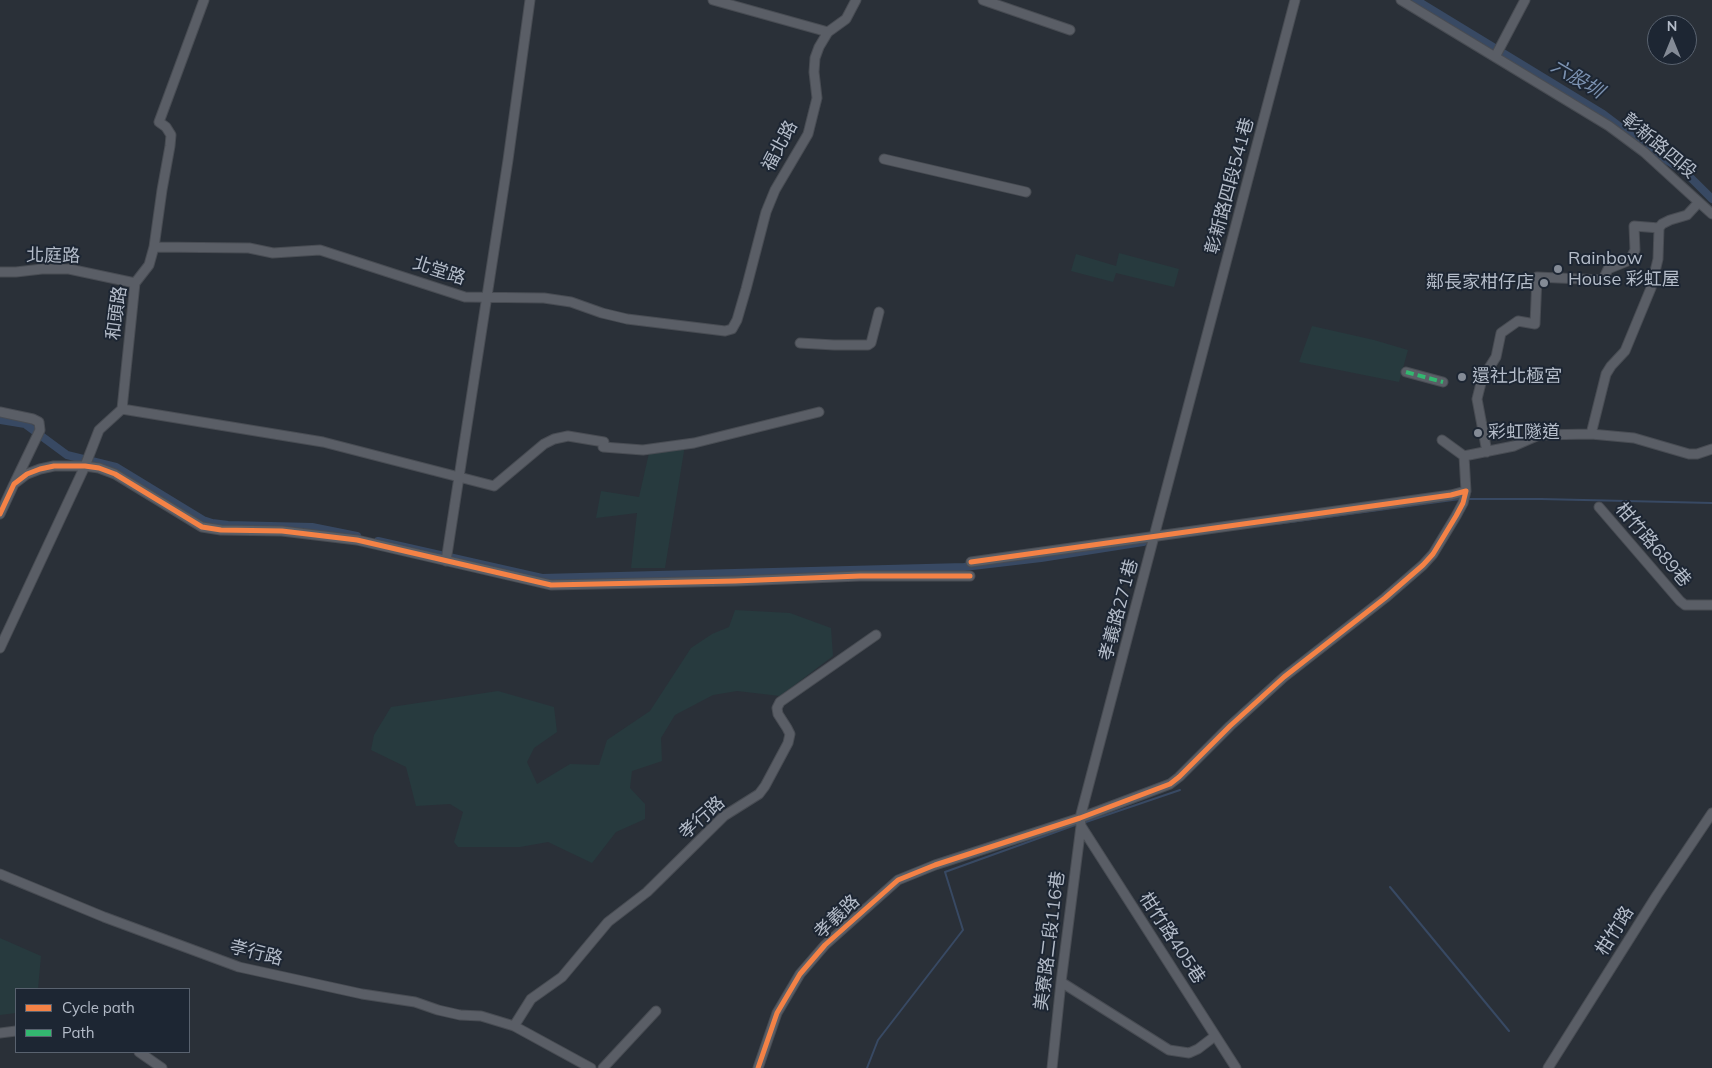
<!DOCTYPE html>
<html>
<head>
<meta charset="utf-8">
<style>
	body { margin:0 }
	#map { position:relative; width:1712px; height:1068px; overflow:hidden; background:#2a3038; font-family:Mulish,sans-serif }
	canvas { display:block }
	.legend { position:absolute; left:15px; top:988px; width:175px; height:65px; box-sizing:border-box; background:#1d2633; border:1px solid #59626f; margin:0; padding:6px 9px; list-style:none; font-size:15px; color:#b4bcc9 }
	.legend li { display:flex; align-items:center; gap:10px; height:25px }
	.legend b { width:25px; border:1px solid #59626f }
	.north { position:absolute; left:1647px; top:15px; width:50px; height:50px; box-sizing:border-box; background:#1d2633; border:1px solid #59626f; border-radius:50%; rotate:0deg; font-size:14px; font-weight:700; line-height:20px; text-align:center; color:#b4bcc9 }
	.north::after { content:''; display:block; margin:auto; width:18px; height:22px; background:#848b96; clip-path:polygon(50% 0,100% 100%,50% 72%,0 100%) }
</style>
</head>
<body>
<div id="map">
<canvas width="1712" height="1068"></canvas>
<ul class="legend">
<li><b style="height:6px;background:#f48246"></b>Cycle path</li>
<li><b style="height:6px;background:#33b770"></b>Path</li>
</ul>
<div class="north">N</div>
</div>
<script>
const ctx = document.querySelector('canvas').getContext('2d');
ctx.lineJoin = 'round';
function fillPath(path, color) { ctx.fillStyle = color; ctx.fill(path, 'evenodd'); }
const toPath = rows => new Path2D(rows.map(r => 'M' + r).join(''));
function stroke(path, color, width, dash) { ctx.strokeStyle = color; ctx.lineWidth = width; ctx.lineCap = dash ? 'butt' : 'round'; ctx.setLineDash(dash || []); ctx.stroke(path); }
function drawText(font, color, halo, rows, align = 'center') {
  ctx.font = font + ' Mulish,"Noto Sans TC",sans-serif'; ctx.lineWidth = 4; ctx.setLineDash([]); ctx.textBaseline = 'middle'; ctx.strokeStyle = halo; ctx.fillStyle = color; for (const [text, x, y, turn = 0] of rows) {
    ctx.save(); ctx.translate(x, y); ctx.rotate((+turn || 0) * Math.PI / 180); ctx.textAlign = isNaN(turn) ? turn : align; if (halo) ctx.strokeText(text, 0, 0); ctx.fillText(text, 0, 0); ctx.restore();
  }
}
const green = toPath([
	[1119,253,1179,269,1174,287,1116,273,1113,282,1071,271,1076,254,1116,266],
	[1312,326,1374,340,1408,350,1399,382,1299,362],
	[685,445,665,568,631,568,637,513,596,518,601,491,639,497,649,453],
	[735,610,790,613,831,628,833,656,780,696,737,691,713,695,675,715,661,738,662,761,632,771,630,788,645,804,645,819,616,832,592,863,548,842,520,847,458,847,454,842,463,812,450,804,416,806,406,767,371,750,374,735,391,707,498,691,554,707,557,732,534,748,527,762,537,784,570,764,599,765,607,740,650,711,691,648,712,634,729,627],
	[0,938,41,956,38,989,16,989,16,1013,0,1015]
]);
const stream = toPath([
	[1467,499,1541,499,1712,503],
	[1276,524,1460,499],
	[1083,823,1180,790],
	[1390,887,1509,1031],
	[867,1068,878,1040,963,930,945,872,1078,824]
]);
const canal = toPath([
	[1416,0,1603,114,1652,151,1684,171,1712,199],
	[0,420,25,424,67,455,116,467,203,520,212,523,228,525,312,527,357,536],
	[378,541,542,578,964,567,1041,558,1143,542]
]);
const minor = toPath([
	[713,0,828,32],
	[983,0,1070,30],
	[1401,0,1609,126,1644,152,1712,214],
	[1495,57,1525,0],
	[884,159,1026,192],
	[154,247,249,248,273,253,320,250,465,297,544,298,571,302,602,313,627,319,725,331,732,329,737,320,746,289,766,212,775,190,808,134,817,98,814,72,815,58,819,47,828,32,846,19,856,0],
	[0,272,16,272,42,269,69,269,135,283],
	[800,343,834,345,868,345,871,343,879,312],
	[1406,372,1443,382],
	[122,409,323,442,494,486,544,444,554,439,568,436,604,442],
	[0,412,33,419,39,422,40,430,15,482],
	[1591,434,1606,374,1611,366,1625,351,1651,288,1658,259,1659,228],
	[1442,440,1464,456,1466,491],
	[603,447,643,450,694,443,819,412],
	[1487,452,1477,399,1482,379,1496,357,1501,333,1518,321,1535,324,1537,277,1603,280,1608,269,1630,260,1635,250,1634,226,1659,228,1662,224,1670,220,1687,215,1699,202],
	[1464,456,1514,446,1539,435,1591,434,1634,438,1689,454,1697,454,1712,449],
	[1599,507,1680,601,1685,605,1712,605],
	[0,514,14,484,27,474,40,469,54,466,85,466,99,468,115,474,202,527,221,530,282,531,357,540,551,585,735,581,860,576,970,576],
	[446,561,508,160,530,0],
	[0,648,85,466,99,430,122,409,135,283,149,265,154,247,162,190,170,146,171,135,166,127,159,122,204,0],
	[1081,826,1236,1068],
	[0,874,104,917,239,967,362,994,415,1002,438,1010,460,1015,481,1016,514,1026,591,1068],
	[1061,982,1169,1050,1189,1053,1198,1049,1215,1036],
	[514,1026,531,999,562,977,608,922,647,892,724,816,759,794,765,786,788,743,790,734,787,728,778,714,777,708,780,702,876,635],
	[0,1033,16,1031],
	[139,1052,162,1068],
	[603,1068,656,1011],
	[758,1068,777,1013,800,974,825,945,898,880,935,865,1080,818,1170,784,1179,777,1230,726,1284,677,1385,598,1423,565,1433,554,1456,516,1463,503,1466,491,1451,495,971,562],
	[1052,1068,1061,982,1081,826,1080,818,1295,0],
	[1548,1068,1657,895,1712,813]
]);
const quiet = toPath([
	[1406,372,1443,382]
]);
const cycleway = toPath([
	[0,514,14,484,27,474,40,469,54,466,85,466,99,468,115,474,202,527,221,530,282,531,357,540,551,585,735,581,860,576,970,576],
	[758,1068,777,1013,800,974,825,945,898,880,935,865,1080,818,1170,784,1179,777,1230,726,1284,677,1385,598,1423,565,1433,554,1456,516,1463,503,1466,491,1451,495,971,562]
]);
const markers = [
	[1558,269,5,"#848b96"],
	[1544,283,5,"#848b96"],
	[1462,377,5,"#848b96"],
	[1478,433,5,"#848b96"]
];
const streetNames = [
	["福北路",780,146,-62],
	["彰新路四段",1659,146,40],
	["彰新路四段541巷",1230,186,-75],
	["北庭路",53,256,1],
	["北堂路",439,271,18],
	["和頭路",117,313,-82],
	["柑竹路689巷",1653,545,49],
	["孝義路271巷",1119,610,-75],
	["孝行路",702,818,-42],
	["孝義路",837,917,-43],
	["柑竹路",1615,931,-58],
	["柑竹路405巷",1172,938,57],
	["美寮路二段116巷",1050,941,-83],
	["孝行路",256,953,14]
];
const poiNames = [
	["Rainbow",1568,259],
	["House 彩虹屋",1568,280],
	["鄰長家柑仔店",1534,283,"right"],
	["還社北極宮",1472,377],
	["彩虹隧道",1488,433]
];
const waterNames = [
	["六股圳",1577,79,31]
];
fillPath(green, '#273a3e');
stroke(stream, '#384963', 2);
stroke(canal, '#384963', 8);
stroke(minor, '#484c53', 11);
stroke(minor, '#5a5e66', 9);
stroke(quiet, '#33b770', 4, [8, 4]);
stroke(cycleway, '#f48246', 5);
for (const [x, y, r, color] of markers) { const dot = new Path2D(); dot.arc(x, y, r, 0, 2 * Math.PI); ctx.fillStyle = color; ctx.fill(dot); stroke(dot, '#1d2633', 2); }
drawText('18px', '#b4bcc9', '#1d2633', streetNames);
drawText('18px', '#b4bcc9', '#1d2633', poiNames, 'left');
drawText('italic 19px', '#7c92b1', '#1d2633', waterNames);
</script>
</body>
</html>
